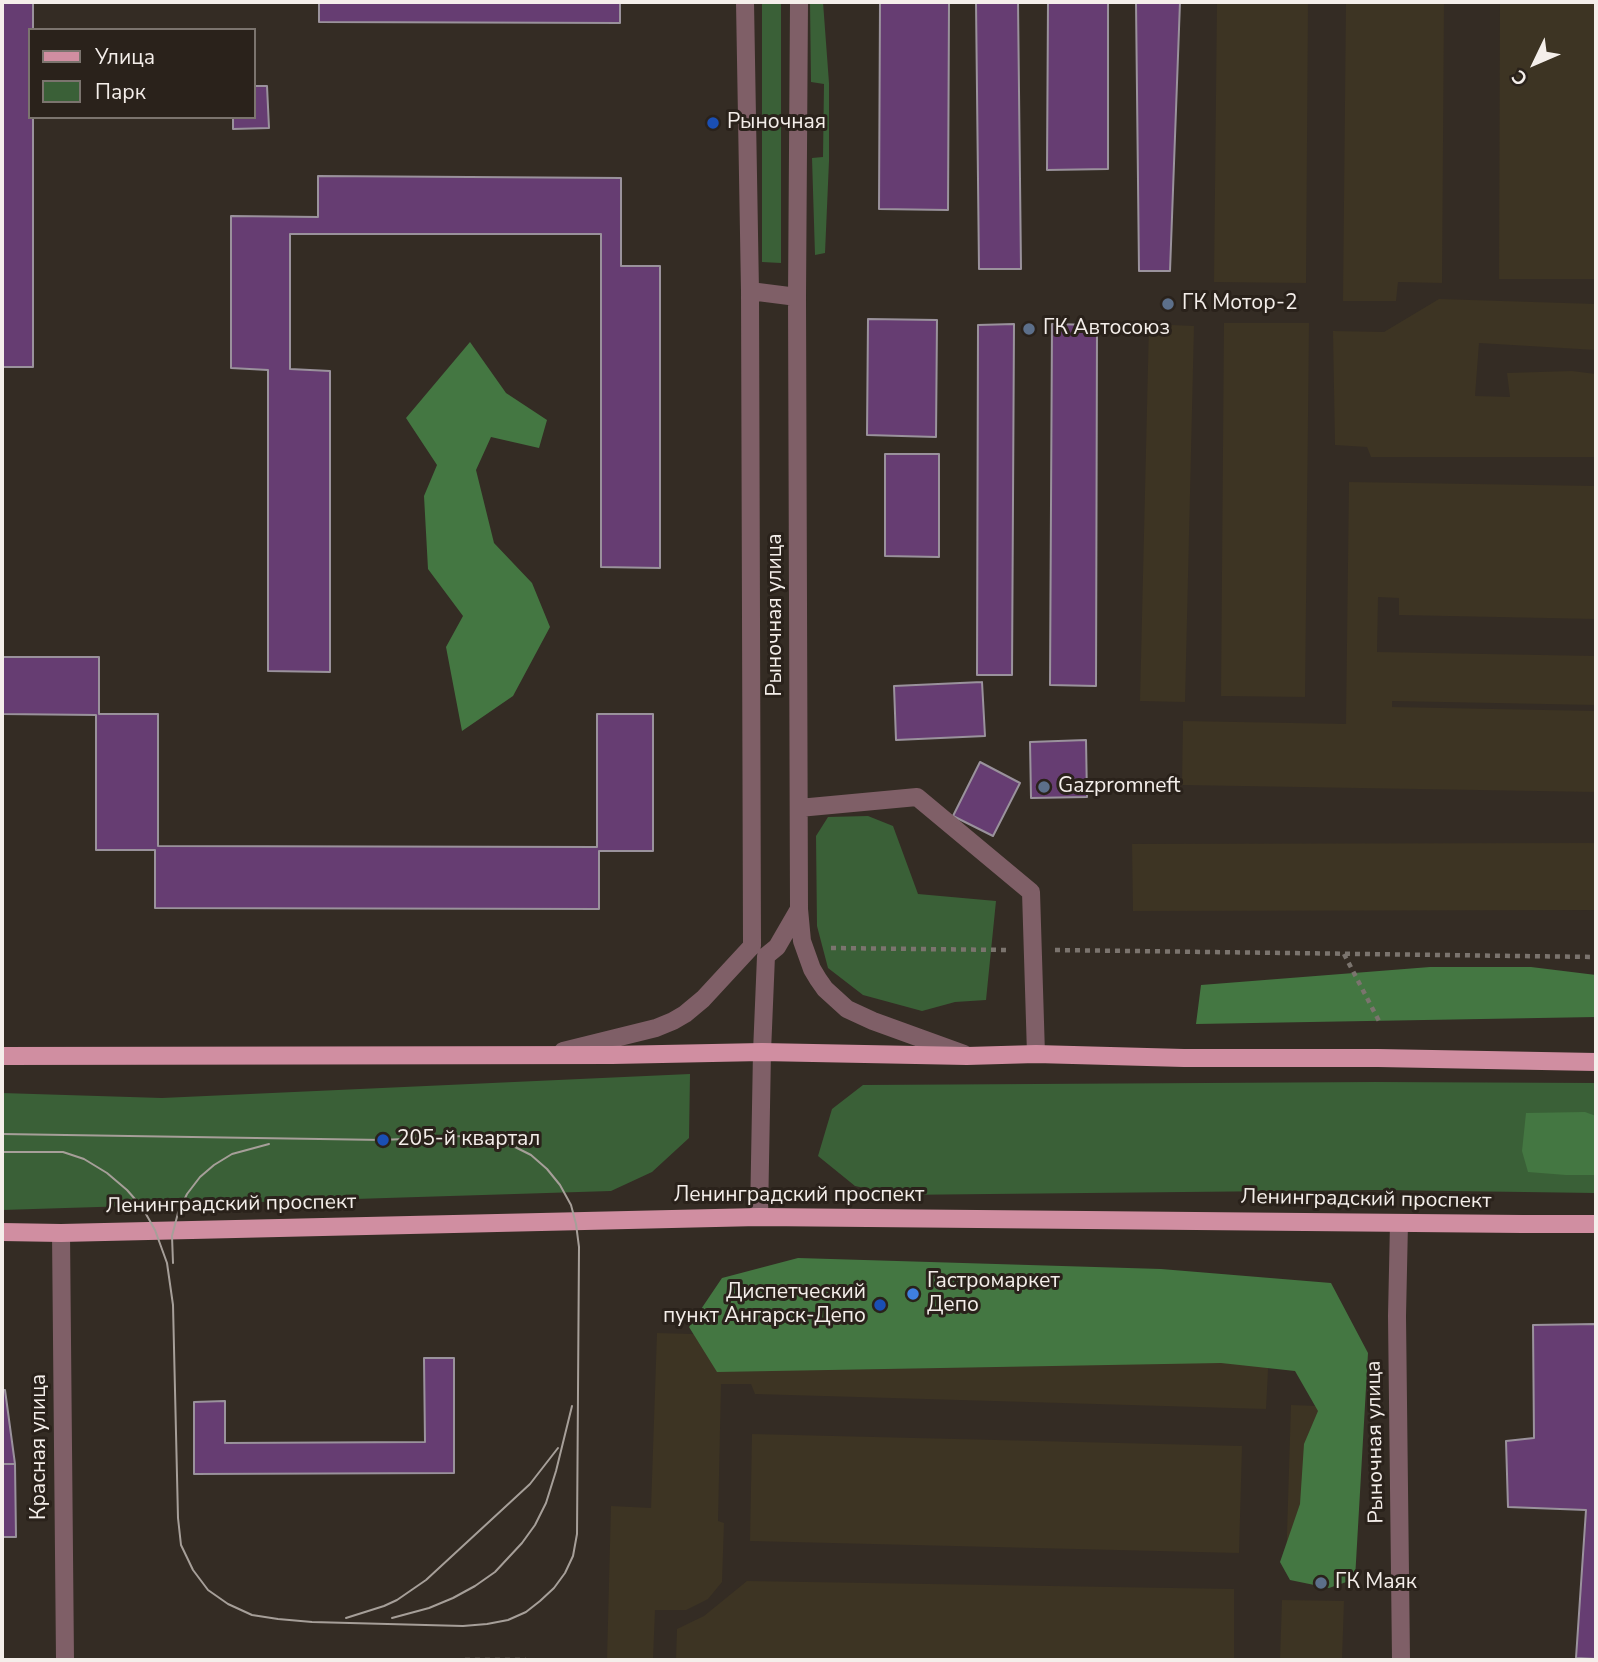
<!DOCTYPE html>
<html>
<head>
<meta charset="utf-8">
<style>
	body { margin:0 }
	#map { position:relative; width:1598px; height:1662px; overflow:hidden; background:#342c24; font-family:"Nunito Sans",sans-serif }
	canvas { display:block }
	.frame { position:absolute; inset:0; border:4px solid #f4eeea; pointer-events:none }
	.legend { position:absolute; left:28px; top:28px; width:228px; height:91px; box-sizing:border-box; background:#2a221b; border:2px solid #7b746e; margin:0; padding:9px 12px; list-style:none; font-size:21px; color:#f4eeea }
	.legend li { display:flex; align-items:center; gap:14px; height:35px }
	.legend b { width:35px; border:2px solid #7b746e }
	.north { position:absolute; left:1500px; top:28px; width:70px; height:70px; -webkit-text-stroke:5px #2a221b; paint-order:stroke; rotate:226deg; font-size:19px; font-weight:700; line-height:28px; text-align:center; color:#f4eeea }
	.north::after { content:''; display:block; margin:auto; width:24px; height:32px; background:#f4eeea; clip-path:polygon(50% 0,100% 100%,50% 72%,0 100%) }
</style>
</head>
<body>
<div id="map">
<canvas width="1598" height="1662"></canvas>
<div class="frame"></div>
<ul class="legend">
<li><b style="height:9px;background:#d08ea1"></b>Улица</li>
<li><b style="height:19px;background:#3a6037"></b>Парк</li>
</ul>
<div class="north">С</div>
</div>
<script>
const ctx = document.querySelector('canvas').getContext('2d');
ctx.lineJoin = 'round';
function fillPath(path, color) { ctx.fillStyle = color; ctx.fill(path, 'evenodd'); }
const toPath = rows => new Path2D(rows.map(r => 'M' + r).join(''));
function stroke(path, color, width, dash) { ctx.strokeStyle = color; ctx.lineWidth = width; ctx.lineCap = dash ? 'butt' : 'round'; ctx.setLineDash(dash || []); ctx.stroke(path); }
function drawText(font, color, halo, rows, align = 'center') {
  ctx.font = font + ' "Nunito Sans",sans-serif'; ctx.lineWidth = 6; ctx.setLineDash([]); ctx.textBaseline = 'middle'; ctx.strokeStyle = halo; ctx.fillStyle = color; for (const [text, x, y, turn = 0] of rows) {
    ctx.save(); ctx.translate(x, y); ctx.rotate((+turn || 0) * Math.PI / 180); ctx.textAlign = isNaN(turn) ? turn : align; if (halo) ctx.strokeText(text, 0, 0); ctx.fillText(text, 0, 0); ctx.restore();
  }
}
const industrial = toPath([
	[1217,2,1308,2,1306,283,1214,282],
	[1346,2,1444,2,1442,283,1398,282,1396,301,1343,301],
	[1500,2,1596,2,1596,279,1499,279],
	[1439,299,1596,304,1596,350,1479,343,1475,396,1510,397,1507,373,1572,371,1596,374,1596,457,1371,457,1367,447,1335,445,1333,331,1384,332],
	[1224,323,1309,323,1305,697,1221,696],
	[1149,324,1194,326,1185,702,1140,701],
	[1349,482,1596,486,1596,619,1399,615,1399,598,1378,597,1377,652,1596,656,1596,705,1392,701,1392,707,1596,711,1596,792,1182,785,1183,721,1346,724],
	[1596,843,1596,910,1133,911,1132,844],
	[657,1333,1269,1351,1266,1409,755,1394,751,1384,721,1384,718,1521,724,1523,722,1582,708,1599,686,1610,655,1610,653,1660,607,1660,611,1506,651,1508],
	[1291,1405,1345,1407,1286,1566],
	[752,1434,1242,1446,1239,1553,750,1541],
	[747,1581,1234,1589,1234,1660,676,1660,677,1629,704,1616],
	[1282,1600,1344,1601,1342,1660,1280,1660]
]);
const green = toPath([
	[762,2,781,2,781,263,762,262],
	[810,2,823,2,829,83,829,161,825,253,815,255,812,158,823,157,824,84,811,82],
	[868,816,893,826,918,894,996,901,986,1000,955,1002,922,1011,863,995,828,968,817,926,816,836,828,817],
	[690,1074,689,1138,652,1172,611,1191,2,1210,2,1093,162,1098],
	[1375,1082,1596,1083,1596,1193,1379,1190,894,1195,855,1186,818,1156,832,1109,863,1085]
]);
const forest = toPath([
	[470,342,506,393,547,420,539,448,491,437,476,470,494,543,532,583,550,627,513,696,462,731,446,647,463,616,428,569,424,496,437,465,406,418],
	[1430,967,1531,967,1596,975,1596,1017,1196,1024,1201,985],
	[1585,1112,1596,1116,1596,1175,1566,1175,1528,1172,1522,1151,1526,1113],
	[798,1258,1161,1269,1331,1283,1368,1353,1355,1579,1329,1588,1290,1580,1280,1562,1300,1504,1304,1444,1318,1411,1295,1371,1221,1363,717,1372,689,1327,722,1278]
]);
const building = toPath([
	[2,2,33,2,33,30,30,30,30,117,33,117,33,367,2,367,2,2],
	[319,2,620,2,620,23,319,22,319,2],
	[880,2,949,2,948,210,879,209,880,2],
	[976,2,1018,2,1021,269,979,269,976,2],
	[1048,2,1108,2,1108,169,1047,170,1048,2],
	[1136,2,1180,2,1170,271,1139,271,1136,2],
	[254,86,267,86,269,128,233,129,233,117,254,117,254,86],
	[318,176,621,178,621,266,660,266,660,568,601,567,601,234,290,234,290,369,330,371,330,672,268,671,268,370,231,368,231,216,318,217,318,176],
	[868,319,937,320,936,437,867,435,868,319],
	[1014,324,1012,675,977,675,978,325,1014,324],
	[1052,324,1097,325,1096,686,1050,685,1052,324],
	[885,454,939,454,939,557,885,556,885,454],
	[2,657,99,657,99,714,158,714,158,846,597,847,597,714,653,714,653,851,599,851,599,909,155,908,155,850,96,850,96,715,2,714,2,657],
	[982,682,985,736,896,740,894,686,982,682],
	[1086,740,1087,797,1031,798,1030,742,1086,740],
	[980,762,1020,783,993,836,953,816,980,762],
	[1596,1324,1596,1659,1576,1658,1586,1510,1508,1507,1506,1441,1534,1438,1533,1325,1596,1324],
	[424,1358,454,1358,454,1473,194,1474,194,1402,225,1401,225,1443,425,1442,424,1358],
	[2,1390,5,1390,15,1464,2,1464,2,1390],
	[2,1464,15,1464,16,1537,2,1537,2,1464]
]);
const path = toPath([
	[831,948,1008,950],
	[1055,950,1596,957],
	[1344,954,1379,1021],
	[465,1660,526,1660]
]);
const minor = toPath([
	[745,2,750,291,752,946],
	[799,2,797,297,799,909,802,941,812,969,818,979,825,989,847,1009,873,1021,964,1054],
	[750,291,797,297],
	[799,808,917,797,1031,892,1036,1054],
	[563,1051,656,1028,673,1021,685,1014,703,999,752,946],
	[759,1217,762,1052,766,956,777,947,799,909],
	[1399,1223,1397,1316,1401,1660],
	[61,1233,65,1660]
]);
const major = toPath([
	[2,1056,612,1055,762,1052,967,1056,1036,1054,1184,1058,1378,1058,1596,1062],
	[2,1232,61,1233,759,1217,1523,1224,1596,1224]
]);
const tram = toPath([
	[2,1134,383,1140,463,1136,491,1140,511,1145,531,1155,547,1169,560,1185,571,1205,576,1224,579,1247,577,1534,573,1556,565,1573,554,1588,540,1601,526,1612,508,1620,487,1624,463,1626,312,1622,278,1619,252,1615,228,1604,208,1590,193,1570,181,1545,178,1518,173,1305,167,1263,155,1230,142,1207,127,1190,107,1173,84,1159,63,1152,2,1152],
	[173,1263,172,1236,178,1213,187,1194,200,1177,214,1165,232,1154,269,1144],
	[346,1618,384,1606,397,1600,426,1580,530,1484,558,1448],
	[392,1618,429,1608,453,1598,475,1586,495,1572,522,1543,535,1525,546,1503,556,1471,572,1406]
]);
const markers = [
	[713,123,7,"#1a4fb4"],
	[1168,304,7,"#5c6f8a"],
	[1029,329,7,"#5c6f8a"],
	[1044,787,7,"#5c6f8a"],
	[383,1140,7,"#1a4fb4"],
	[913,1294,7,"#3f7fe0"],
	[880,1305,7,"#1a4fb4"],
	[1321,1583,7,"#5c6f8a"]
];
const poiNames = [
	["Рыночная",727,123],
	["ГК Мотор-2",1182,304],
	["ГК Автосоюз",1043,329],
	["Gazpromneft",1058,787],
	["205-й квартал",397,1140],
	["Гастромаркет",927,1282],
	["Депо",927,1306],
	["Диспетческий",866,1293,"right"],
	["пункт Ангарск-Депо",866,1317,"right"],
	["ГК Маяк",1335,1583]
];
const streetNames = [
	["Рыночная улица",776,615,-90],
	["Ленинградский проспект",799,1196],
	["Ленинградский проспект",1366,1200,1],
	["Ленинградский проспект",231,1205,-1],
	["Рыночная улица",1376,1442,-91],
	["Красная улица",40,1447,-90]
];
fillPath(industrial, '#3d3423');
fillPath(green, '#3a6037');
fillPath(forest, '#447742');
fillPath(building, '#663d72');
stroke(building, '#9a929c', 2);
stroke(path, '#7b746e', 4.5, [5, 5]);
stroke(minor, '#7f5f67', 18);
stroke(major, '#d08ea1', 18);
stroke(tram, '#a69f99', 2);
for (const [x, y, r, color] of markers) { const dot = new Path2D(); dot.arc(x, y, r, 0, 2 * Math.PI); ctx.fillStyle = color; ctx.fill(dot); stroke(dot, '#2a221b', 2.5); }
drawText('21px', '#f4eeea', '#2a221b', poiNames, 'left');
drawText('21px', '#f4eeea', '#2a221b', streetNames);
</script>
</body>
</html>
